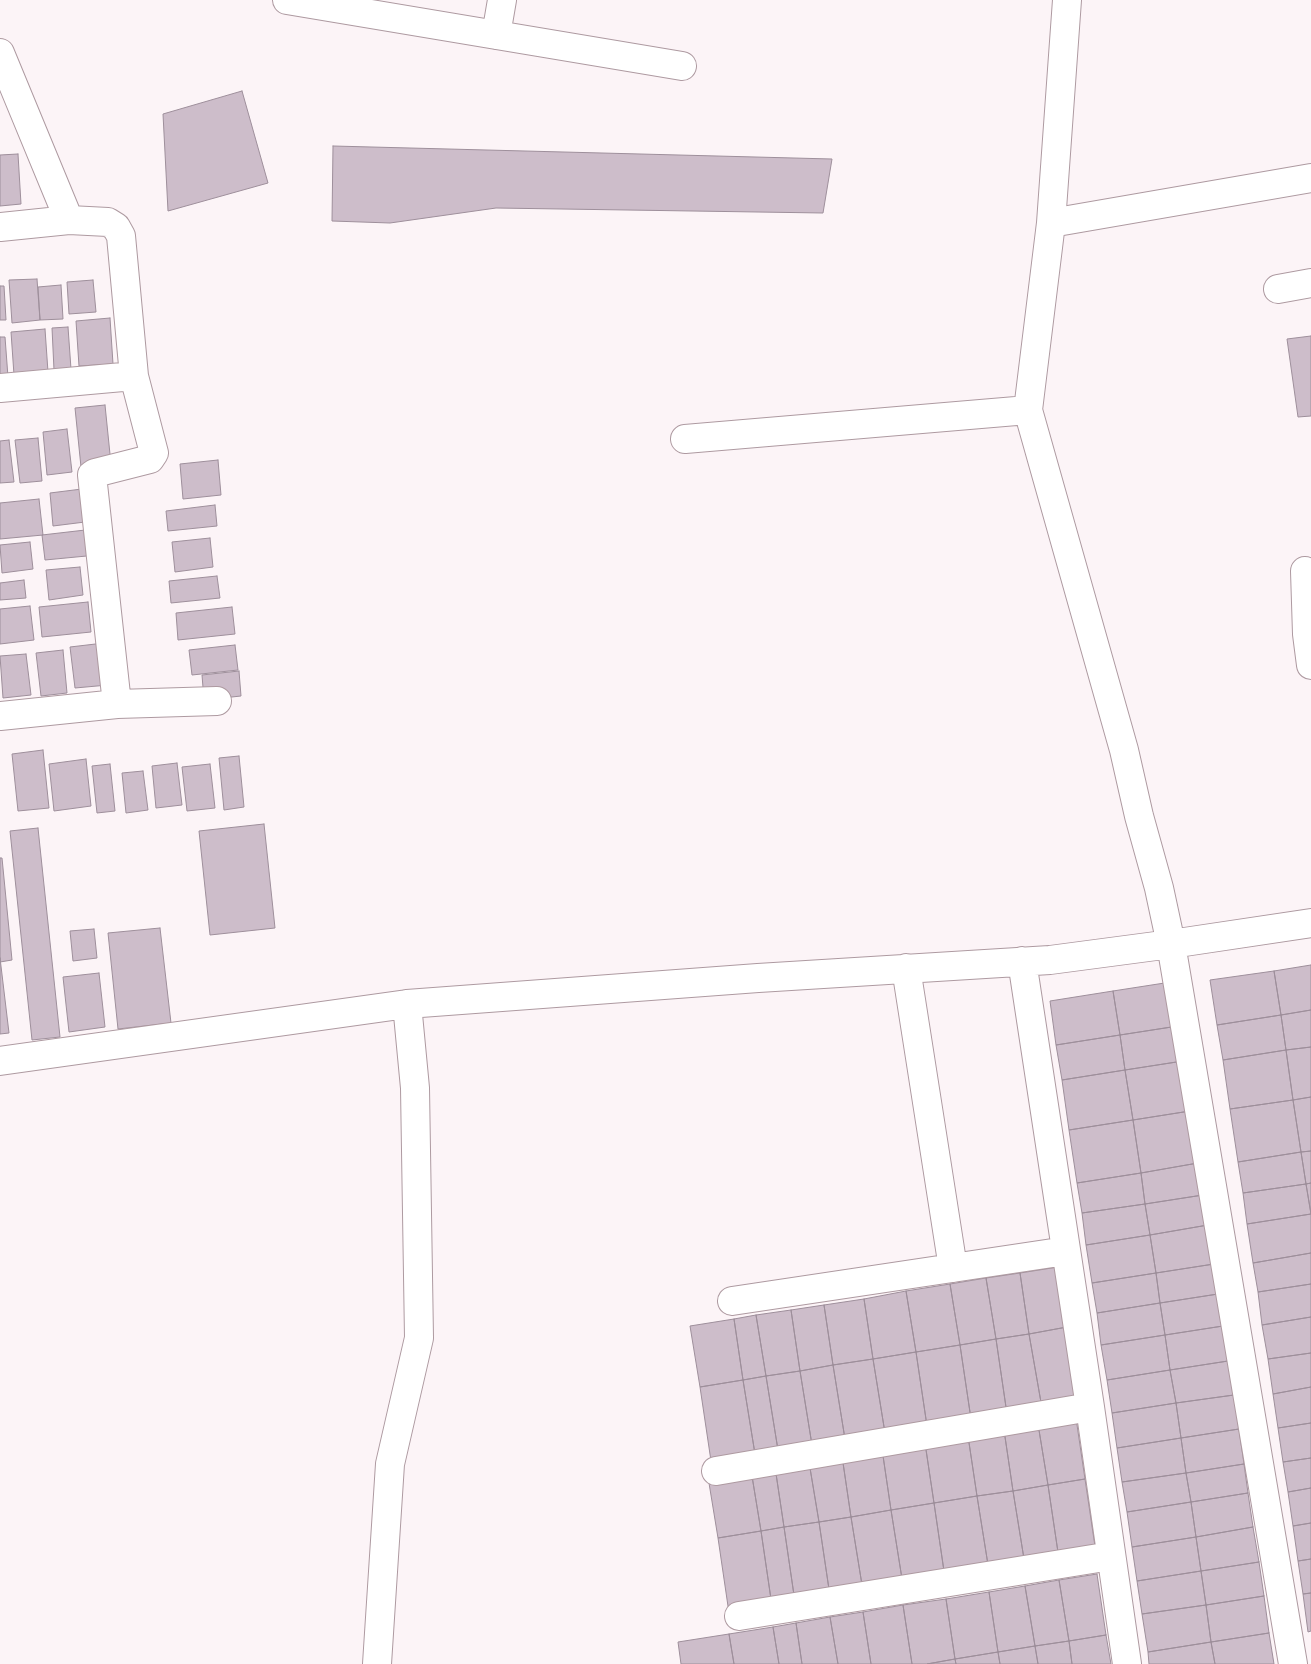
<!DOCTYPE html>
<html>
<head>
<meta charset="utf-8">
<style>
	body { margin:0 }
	canvas { display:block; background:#fcf4f7 }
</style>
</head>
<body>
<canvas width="1311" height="1664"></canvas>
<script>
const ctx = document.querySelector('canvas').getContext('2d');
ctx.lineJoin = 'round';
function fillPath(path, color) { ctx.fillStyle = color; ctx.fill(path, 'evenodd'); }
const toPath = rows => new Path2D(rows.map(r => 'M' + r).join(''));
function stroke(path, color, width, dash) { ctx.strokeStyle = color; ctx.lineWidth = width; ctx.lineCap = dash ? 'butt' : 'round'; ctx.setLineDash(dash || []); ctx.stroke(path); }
const building = toPath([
	[242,91,268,183,168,211,163,114,242,91],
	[333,146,832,159,823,213,496,208,390,223,332,221,333,146],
	[18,154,21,204,0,206,0,155,18,154],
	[37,279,40,320,12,323,9,280,37,279],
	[93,280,96,312,69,314,67,282,93,280],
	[61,285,63,319,40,320,38,287,61,285],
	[0,286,4,286,6,320,0,320,0,286],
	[110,318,113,364,79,366,76,321,110,318],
	[68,327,71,369,54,370,52,328,68,327],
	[45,329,48,372,14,375,11,332,45,329],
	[1311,336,1311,416,1298,417,1287,339,1311,336],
	[0,337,5,337,8,377,0,378,0,337],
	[105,405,111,464,81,467,75,408,105,405],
	[67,429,72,472,47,475,43,432,67,429],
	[38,438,42,481,20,483,15,440,38,438],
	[9,440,14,482,0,483,0,441,9,440],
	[218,460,221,495,183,499,180,464,218,460],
	[90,488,93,521,53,526,50,493,90,488],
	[39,499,43,535,0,539,0,503,39,499],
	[215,505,217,526,168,531,166,511,215,505],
	[94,529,97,555,45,560,42,535,94,529],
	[210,538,213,567,175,572,172,542,210,538],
	[30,542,33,569,2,573,0,545,30,542],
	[80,567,83,595,49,600,46,570,80,567],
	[217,576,220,598,171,603,169,581,217,576],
	[24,580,26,598,0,600,0,583,24,580],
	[88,602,91,632,42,637,39,607,88,602],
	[30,606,34,640,0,644,0,609,30,606],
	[232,607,235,634,178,640,176,613,232,607],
	[104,643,108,685,75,688,70,647,104,643],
	[235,645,238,670,192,675,189,650,235,645],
	[63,650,67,693,41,696,36,653,63,650],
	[26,654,31,695,3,698,0,656,26,654],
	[239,671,241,696,204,700,202,675,239,671],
	[43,750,49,808,18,811,12,754,43,750],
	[239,756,244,807,224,810,219,758,239,756],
	[86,759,91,806,54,811,49,764,86,759],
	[177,763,182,805,156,808,152,766,177,763],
	[110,764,115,811,97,813,92,766,110,764],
	[210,764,215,808,187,811,182,767,210,764],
	[143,771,148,810,126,813,122,773,143,771],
	[264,824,275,928,210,935,199,831,264,824],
	[38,828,60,1037,32,1040,10,831,38,828],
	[0,858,2,858,12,960,0,962,0,858],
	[160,928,171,1023,118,1029,108,933,160,928],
	[94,929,97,958,73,961,70,931,94,929],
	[0,958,9,1033,0,1034,0,958],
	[1311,965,1311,1010,1281,1015,1274,971,1311,965],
	[1274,971,1281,1015,1217,1025,1210,980,1274,971],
	[99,973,105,1027,69,1032,63,977,99,973],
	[1171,982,1178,1026,1120,1035,1113,991,1171,982],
	[1113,991,1120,1035,1056,1045,1050,1001,1113,991],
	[1311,1010,1311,1047,1286,1050,1281,1015,1311,1010],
	[1281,1015,1286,1050,1223,1060,1217,1025,1281,1015],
	[1178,1026,1183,1061,1125,1070,1120,1035,1178,1026],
	[1120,1035,1125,1070,1062,1080,1056,1045,1120,1035],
	[1311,1047,1311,1097,1293,1100,1286,1050,1311,1047],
	[1286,1050,1293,1100,1230,1109,1223,1060,1286,1050],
	[1183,1061,1190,1111,1133,1120,1125,1070,1183,1061],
	[1125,1070,1133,1120,1069,1130,1062,1080,1125,1070],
	[1311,1097,1311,1151,1301,1152,1293,1100,1311,1097],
	[1293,1100,1301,1152,1238,1162,1230,1109,1293,1100],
	[1190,1111,1198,1163,1141,1173,1133,1120,1190,1111],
	[1133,1120,1141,1173,1077,1183,1069,1130,1133,1120],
	[1311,1151,1311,1183,1306,1184,1301,1152,1311,1151],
	[1301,1152,1306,1184,1243,1193,1238,1162,1301,1152],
	[1198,1163,1203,1195,1145,1204,1141,1173,1198,1163],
	[1141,1173,1145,1204,1082,1213,1077,1183,1141,1173],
	[1311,1183,1311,1214,1306,1184,1311,1183],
	[1306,1184,1311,1214,1247,1224,1243,1193,1306,1184],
	[1203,1195,1208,1225,1150,1235,1145,1204,1203,1195],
	[1145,1204,1150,1235,1086,1245,1082,1213,1145,1204],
	[1311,1214,1311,1253,1253,1263,1247,1224,1311,1214],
	[1208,1225,1214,1264,1156,1273,1150,1235,1208,1225],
	[1150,1235,1156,1273,1092,1283,1086,1245,1150,1235],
	[1311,1253,1311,1284,1258,1292,1253,1263,1311,1253],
	[1214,1264,1218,1294,1160,1303,1156,1273,1214,1264],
	[1058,1267,1067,1327,1029,1334,1020,1273,1058,1267],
	[1020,1273,1029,1334,996,1339,986,1278,1020,1273],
	[1156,1273,1160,1303,1097,1313,1092,1283,1156,1273],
	[986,1278,996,1339,960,1345,950,1284,986,1278],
	[950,1284,960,1345,916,1352,906,1291,950,1284],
	[1311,1284,1311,1317,1262,1325,1258,1292,1311,1284],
	[906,1291,916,1352,873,1359,864,1299,906,1291],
	[1218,1294,1223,1326,1165,1335,1160,1303,1218,1294],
	[864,1299,873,1359,833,1365,824,1305,864,1299],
	[1160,1303,1165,1335,1101,1345,1097,1313,1160,1303],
	[824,1305,833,1365,800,1371,791,1310,824,1305],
	[791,1310,800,1371,766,1376,756,1315,791,1310],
	[756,1315,766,1376,743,1380,734,1319,756,1315],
	[1311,1317,1311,1353,1268,1359,1262,1325,1311,1317],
	[734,1319,743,1380,700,1387,690,1326,734,1319],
	[1223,1326,1228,1361,1170,1370,1165,1335,1223,1326],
	[1067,1327,1079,1402,1042,1408,1029,1334,1067,1327],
	[1029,1334,1042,1408,1007,1414,996,1339,1029,1334],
	[1165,1335,1170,1370,1107,1380,1101,1345,1165,1335],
	[996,1339,1007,1414,971,1419,960,1345,996,1339],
	[960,1345,971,1419,927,1426,916,1352,960,1345],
	[916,1352,927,1426,885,1433,873,1359,916,1352],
	[1311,1353,1311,1387,1273,1394,1268,1359,1311,1353],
	[873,1359,885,1433,845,1439,833,1365,873,1359],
	[1228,1361,1234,1395,1176,1403,1170,1370,1228,1361],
	[833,1365,845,1439,812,1445,800,1371,833,1365],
	[1170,1370,1176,1403,1112,1413,1107,1380,1170,1370],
	[800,1371,812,1445,778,1450,766,1376,800,1371],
	[766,1376,778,1450,755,1454,743,1380,766,1376],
	[743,1380,755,1454,711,1461,700,1387,743,1380],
	[1311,1387,1311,1423,1278,1428,1273,1394,1311,1387],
	[1234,1395,1239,1429,1181,1438,1176,1403,1234,1395],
	[1176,1403,1181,1438,1117,1448,1112,1413,1176,1403],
	[1076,1418,1085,1479,1048,1485,1038,1424,1076,1418],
	[1311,1423,1311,1458,1283,1462,1278,1428,1311,1423],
	[1038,1424,1048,1485,1013,1491,1004,1430,1038,1424],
	[1239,1429,1244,1464,1186,1473,1181,1438,1239,1429],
	[1004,1430,1013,1491,977,1496,968,1436,1004,1430],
	[968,1436,977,1496,934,1503,925,1443,968,1436],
	[1181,1438,1186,1473,1122,1482,1117,1448,1181,1438],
	[925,1443,934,1503,891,1510,882,1449,925,1443],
	[882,1449,891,1510,851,1517,842,1456,882,1449],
	[842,1456,851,1517,819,1522,809,1462,842,1456],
	[1311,1458,1311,1488,1288,1492,1283,1462,1311,1458],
	[809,1462,819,1522,784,1527,775,1467,809,1462],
	[1244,1464,1248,1493,1191,1502,1186,1473,1244,1464],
	[775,1467,784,1527,761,1531,751,1470,775,1467],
	[751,1470,761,1531,718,1538,708,1477,751,1470],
	[1186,1473,1191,1502,1127,1512,1122,1482,1186,1473],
	[1085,1479,1096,1553,1059,1559,1048,1485,1085,1479],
	[1048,1485,1059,1559,1025,1565,1013,1491,1048,1485],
	[1311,1488,1311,1523,1293,1526,1288,1492,1311,1488],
	[1013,1491,1025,1565,989,1571,977,1496,1013,1491],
	[1248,1493,1253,1527,1196,1537,1191,1502,1248,1493],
	[977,1496,989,1571,945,1578,934,1503,977,1496],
	[1191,1502,1196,1537,1132,1547,1127,1512,1191,1502],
	[934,1503,945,1578,903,1585,891,1510,934,1503],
	[891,1510,903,1585,863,1591,851,1517,891,1510],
	[851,1517,863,1591,830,1596,819,1522,851,1517],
	[819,1522,830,1596,795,1602,784,1527,819,1522],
	[1311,1523,1311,1559,1298,1561,1293,1526,1311,1523],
	[784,1527,795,1602,772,1606,761,1531,784,1527],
	[1253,1527,1259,1562,1201,1571,1196,1537,1253,1527],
	[761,1531,772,1606,729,1613,718,1538,761,1531],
	[1196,1537,1201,1571,1137,1581,1132,1547,1196,1537],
	[1311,1559,1311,1593,1303,1594,1298,1561,1311,1559],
	[1259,1562,1264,1596,1206,1605,1201,1571,1259,1562],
	[1201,1571,1206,1605,1142,1614,1137,1581,1201,1571],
	[1097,1574,1106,1635,1069,1641,1059,1580,1097,1574],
	[1059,1580,1069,1641,1035,1646,1025,1586,1059,1580],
	[1025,1586,1035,1646,998,1652,989,1592,1025,1586],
	[989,1592,998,1652,955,1659,946,1599,989,1592],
	[1311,1593,1311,1631,1308,1632,1303,1594,1311,1593],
	[1264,1596,1269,1633,1211,1642,1206,1605,1264,1596],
	[946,1599,955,1659,927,1664,912,1664,903,1605,946,1599],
	[903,1605,912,1664,871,1664,863,1612,903,1605],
	[1206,1605,1211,1642,1148,1652,1142,1614,1206,1605],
	[863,1612,871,1664,838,1664,830,1617,863,1612],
	[830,1617,838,1664,802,1664,796,1623,830,1617],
	[796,1623,802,1664,779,1664,773,1627,796,1623],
	[773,1627,779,1664,734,1664,729,1634,773,1627],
	[1269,1633,1274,1664,1215,1664,1211,1642,1269,1633],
	[729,1634,734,1664,681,1664,678,1642,729,1634],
	[1106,1635,1111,1664,1072,1664,1069,1641,1106,1635],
	[1069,1641,1072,1664,1038,1664,1035,1646,1069,1641],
	[1211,1642,1215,1664,1149,1664,1148,1652,1211,1642],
	[1035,1646,1038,1664,1000,1664,998,1652,1035,1646],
	[998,1652,1000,1664,956,1664,955,1659,998,1652],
	[955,1659,956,1664,927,1664,955,1659]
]);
const minor = toPath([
	[287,0,682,66],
	[496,35,502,0],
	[0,53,69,220],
	[1051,223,1067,0],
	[0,227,69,220,108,222,116,227,121,236,134,376,154,453,150,459,95,473,92,475,117,704,217,701],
	[1278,289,1311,283],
	[0,388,134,376],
	[685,439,1028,410],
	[1305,571,1307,634,1311,665],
	[0,716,117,704],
	[1022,961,1090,1407,1127,1664],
	[906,968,953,1268],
	[0,1061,407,1004,758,978,1050,960,1171,944,1311,923],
	[732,1301,1066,1251],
	[716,1471,1090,1407],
	[739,1616,1111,1556],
	[377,1664,390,1464,419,1338,415,1088,407,1004],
	[1293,1664,1171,944,1159,888,1139,816,1124,750,1028,410,1051,223,1311,178]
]);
fillPath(building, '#cdbdca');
stroke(building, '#9e8f9b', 1);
stroke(minor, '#ae9aa1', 30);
stroke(minor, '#fff', 28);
</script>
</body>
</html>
